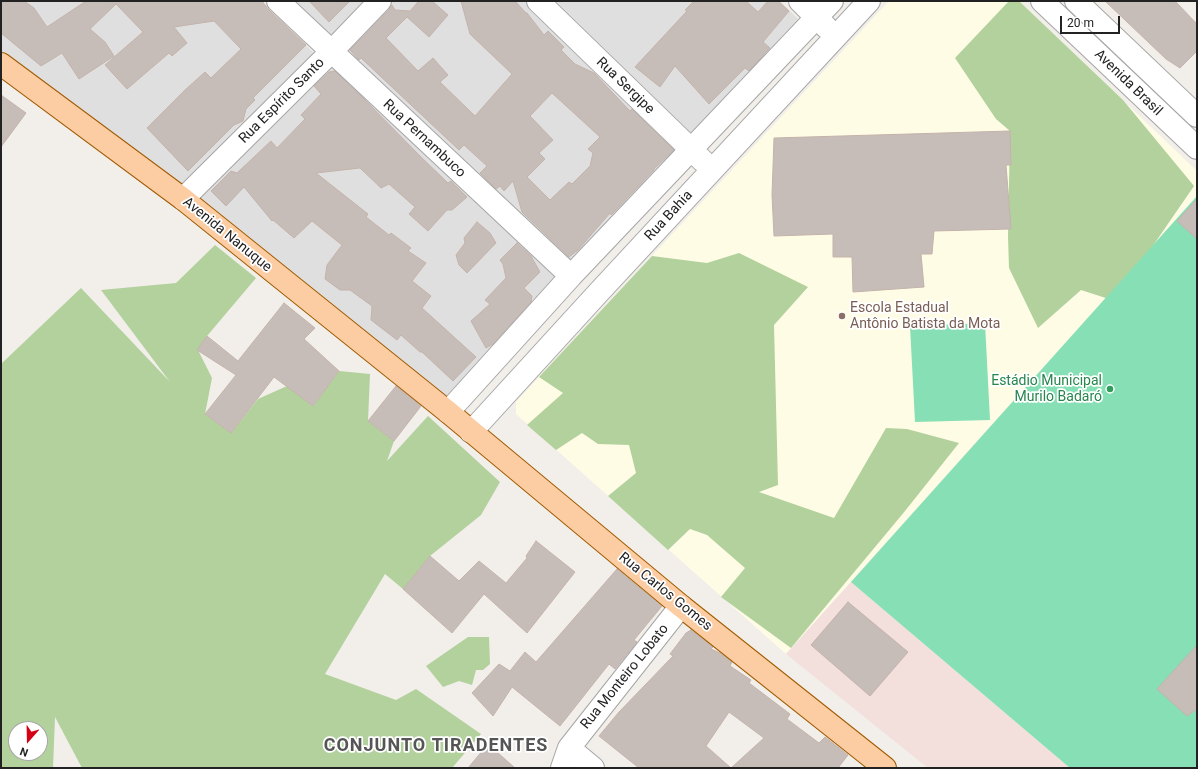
<!DOCTYPE html>
<html>
<head>
<meta charset="utf-8">
<style>
	body { margin:0 }
	#map { position:relative; width:1198px; height:769px; overflow:hidden; background:#f2eee9; font-family:Roboto,sans-serif }
	canvas { display:block }
	.frame { position:absolute; inset:0; border:2px solid #222; pointer-events:none }
	.north { position:absolute; left:8px; top:721px; width:40px; height:40px; box-sizing:border-box; background:#fff; border:1px solid #a7a7a7; border-radius:50%; rotate:200deg; font-size:11px; font-weight:700; line-height:16px; text-align:center; color:#222 }
	.north::after { content:''; display:block; margin:auto; width:14px; height:18px; background:#d40015; clip-path:polygon(50% 0,100% 100%,50% 72%,0 100%) }
	.scale { position:absolute; left:1060px; top:16px; width:60px; height:18px; box-sizing:border-box; border:2px solid #222; border-top:0; padding-left:5px; font-size:12px; line-height:14px; white-space:nowrap; color:#222; -webkit-text-stroke:3px #fff; paint-order:stroke }
</style>
</head>
<body>
<div id="map">
<canvas width="1198" height="769"></canvas>
<div class="frame"></div>
<div class="north">N</div>
<div class="scale">20 m</div>
</div>
<script>
const ctx = document.querySelector('canvas').getContext('2d');
ctx.lineJoin = 'round';
function fillPath(path, color) { ctx.fillStyle = color; ctx.fill(path, 'evenodd'); }
const toPath = rows => new Path2D(rows.map(r => 'M' + r).join(''));
function stroke(path, color, width, dash) { ctx.strokeStyle = color; ctx.lineWidth = width; ctx.lineCap = dash ? 'butt' : 'round'; ctx.setLineDash(dash || []); ctx.stroke(path); }
function drawText(font, color, halo, rows, align = 'center') {
  ctx.font = font + ' Roboto,sans-serif'; ctx.lineWidth = 3.5; ctx.setLineDash([]); ctx.textBaseline = 'middle'; ctx.strokeStyle = halo; ctx.fillStyle = color; for (const [text, x, y, turn = 0] of rows) {
    ctx.save(); ctx.translate(x, y); ctx.rotate((+turn || 0) * Math.PI / 180); ctx.textAlign = isNaN(turn) ? turn : align; if (halo) ctx.strokeText(text, 0, 0); ctx.fillText(text, 0, 0); ctx.restore();
  }
}
const residential = toPath([
	[1,1,260,1,316,55,183,186,1,52],
	[289,1,369,1,331,41],
	[392,1,528,1,683,151,572,268,342,53],
	[556,1,780,1,798,19,691,133],
	[332,62,558,279,447,401,198,197]
]);
const education = toPath([
	[889,1,1019,1,1197,171,1197,196,786,654,516,414,516,402]
]);
const military = toPath([
	[851,582,1070,768,928,768,786,654]
]);
const forest = toPath([
	[1009,1,1019,1,1123,100,1194,186,1115,301,1081,290,1038,328,1009,268,1008,237,1010,131,996,119,955,58],
	[215,245,256,278,207,336,198,350,212,378,205,414,231,433,258,399,287,386,313,406,339,371,370,374,368,421,394,441,387,461,428,416,500,482,481,515,430,556,403,589,385,574,325,674,396,700,416,689,481,734,452,768,82,768,55,717,53,768,1,768,1,364,81,288,170,382,101,290,176,283],
	[16,729,40,729,40,753,16,753],
	[739,253,808,287,774,325,778,485,759,492,834,518,886,428,907,429,959,443,905,511,791,648,721,597,745,568,707,535,690,529,668,550,608,496,636,473,629,445,598,444,582,433,556,450,527,425,563,393,539,377,652,256,707,263],
	[468,637,489,637,490,664,483,670,476,670,472,685,459,681,443,687,426,666]
]);
const pitch = toPath([
	[1197,196,1197,768,1070,768,851,582],
	[985,323,990,420,915,422,910,326]
]);
const building = toPath([
	[1,1,24,1,34,8,47,27,86,1,262,1,269,10,306,45,253,98,255,100,246,109,243,121,234,125,188,171,147,128,185,90,205,72,211,78,241,49,214,21,174,27,187,43,172,56,169,53,127,89,105,65,143,32,116,4,90,29,105,42,114,56,79,79,62,53,41,66,1,33,1,1],
	[309,1,350,1,329,22,309,1],
	[419,1,432,1,448,15,429,37,407,17,386,38,418,71,433,58,448,75,440,82,475,116,512,74,470,34,461,1,515,1,526,13,527,13,544,35,548,31,564,47,561,50,575,64,594,73,630,111,632,109,674,150,654,169,654,170,615,211,611,215,610,213,578,250,569,257,522,212,513,181,504,191,500,186,496,189,480,173,487,166,464,145,459,150,361,58,359,60,350,50,389,10,392,5,395,10,410,11,419,1],
	[552,93,600,137,588,149,593,153,590,166,572,184,569,182,550,200,527,177,545,159,539,153,553,140,530,116,552,93],
	[694,1,746,1,758,12,768,1,778,1,789,11,763,42,770,48,749,71,745,68,709,104,675,66,660,87,635,67,687,11,685,10,694,1],
	[1105,1,1175,1,1197,24,1197,51,1180,68,1166,59,1105,1],
	[335,71,362,97,421,157,448,183,451,181,467,197,452,210,447,210,428,231,409,214,415,207,389,184,381,188,360,168,316,173,368,214,366,217,389,235,391,233,411,248,408,251,426,263,412,281,431,296,422,308,476,357,453,381,422,352,420,352,401,335,397,340,371,320,372,306,350,290,340,290,325,279,327,265,342,245,312,221,294,238,273,220,272,221,244,187,226,206,211,191,231,171,237,173,271,141,277,148,305,119,301,115,321,94,314,86,329,72,335,71],
	[1,95,26,113,1,147,1,95],
	[1010,131,1011,165,1006,165,1011,229,934,231,932,254,921,254,924,287,853,292,852,257,833,257,833,234,774,236,772,195,774,138,1010,131],
	[1197,199,1197,239,1177,221,1197,199],
	[477,222,490,233,496,243,467,273,459,265,456,255,465,243,464,238,477,222],
	[517,243,531,256,540,272,524,288,532,296,531,302,493,344,486,348,471,321,490,304,485,300,506,278,503,264,500,260,517,243],
	[284,303,315,328,304,339,339,371,313,406,274,377,231,433,205,414,236,375,197,350,207,336,238,361,284,303],
	[396,386,421,406,394,441,368,421,396,386],
	[536,541,575,572,527,633,484,594,452,633,403,589,430,556,459,581,479,561,506,583,527,558,526,556,536,541],
	[617,569,662,606,634,640,637,642,615,669,609,664,560,726,512,687,493,716,472,693,499,664,510,671,525,652,536,662,617,569],
	[848,602,908,652,870,696,811,645,848,602],
	[691,630,713,647,711,649,720,653,732,662,730,666,751,680,749,683,790,714,787,719,819,743,825,737,848,755,838,768,731,768,764,738,729,712,706,746,731,768,639,768,599,736,619,712,673,656,670,654,686,633,691,630],
	[1197,645,1197,709,1187,716,1157,689,1197,645],
	[488,744,515,768,468,768,488,744]
]);
const minor = toPath([
	[278,1,571,276],
	[538,1,703,161],
	[800,1,826,27],
	[1042,1,1197,148],
	[1076,1,1197,116],
	[183,199,331,52,380,1],
	[448,412,571,276,832,1],
	[471,432,599,292,869,1],
	[569,748,593,768],
	[562,768,569,748,681,606]
]);
const major = toPath([
	[1,64,183,199,448,412,681,606,885,768]
]);
const markers = [
	[842,316,4,"#8d6e63"],
	[1110,389,4,"#2e9e5b"]
];
const streetNames = [
	["Avenida Brasil",1128,83,44],
	["Rua Sergipe",625,86,44],
	["Rua Espírito Santo",282,101,-45],
	["Rua Pernambuco",424,139,43],
	["Rua Bahia",669,216,-47],
	["Avenida Nanuque",227,235,39],
	["Rua Carlos Gomes",665,592,39],
	["Rua Monteiro Lobato",625,677,-51]
];
const educationNames = [
	["Escola Estadual",850,308],
	["Antônio Batista da Mota",850,324]
];
const leisureNames = [
	["Estádio Municipal",1102,381],
	["Murilo Badaró",1102,397]
];
const districtNames = [
	["CONJUNTO TIRADENTES",436,746]
];
fillPath(residential, '#e0dfdf');
fillPath(education, '#fffce5');
fillPath(military, '#f3e0dd');
fillPath(forest, '#b2d19d');
fillPath(pitch, '#87e0b5');
fillPath(building, '#c7bdb8');
stroke(building, '#c4b3ab', 1);
stroke(minor, '#a6a6a6', 24);
stroke(major, '#a05b00', 24);
stroke(minor, '#fff', 22);
stroke(major, '#fccda3', 22);
for (const [x, y, r, color] of markers) { const dot = new Path2D(); dot.arc(x, y, r, 0, 2 * Math.PI); ctx.fillStyle = color; ctx.fill(dot); stroke(dot, '#fff', 1.5); }
drawText('14px', '#222', '#fff', streetNames);
drawText('14px', '#785e54', '#fff', educationNames, 'left');
drawText('14px', '#27864d', '#fff', leisureNames, 'right');
ctx.letterSpacing = '1px';
drawText('bold 18px', '#555', '#fff', districtNames);
ctx.letterSpacing = '0px';
</script>
</body>
</html>
